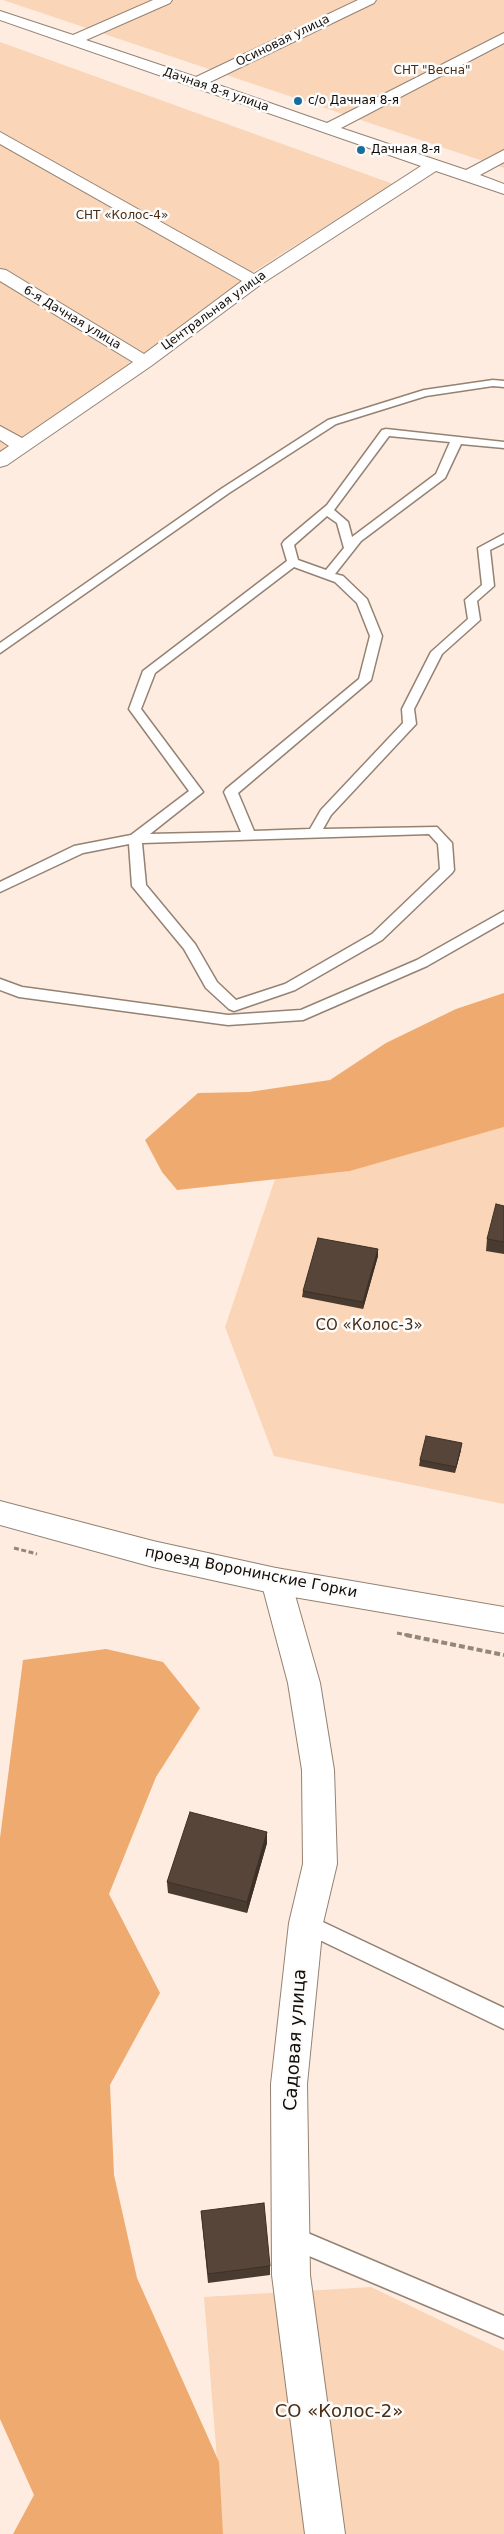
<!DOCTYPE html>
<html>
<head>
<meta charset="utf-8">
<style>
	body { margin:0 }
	canvas { display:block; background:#fdecdf }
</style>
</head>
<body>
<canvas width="504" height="2534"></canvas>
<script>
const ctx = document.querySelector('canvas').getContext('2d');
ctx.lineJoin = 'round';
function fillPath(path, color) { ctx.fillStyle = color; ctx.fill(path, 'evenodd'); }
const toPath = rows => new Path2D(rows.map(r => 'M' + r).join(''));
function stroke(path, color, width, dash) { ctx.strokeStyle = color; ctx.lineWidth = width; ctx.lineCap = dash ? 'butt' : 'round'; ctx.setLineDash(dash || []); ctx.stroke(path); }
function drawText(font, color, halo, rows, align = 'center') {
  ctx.font = font + ' "DejaVu Sans",sans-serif'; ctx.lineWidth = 5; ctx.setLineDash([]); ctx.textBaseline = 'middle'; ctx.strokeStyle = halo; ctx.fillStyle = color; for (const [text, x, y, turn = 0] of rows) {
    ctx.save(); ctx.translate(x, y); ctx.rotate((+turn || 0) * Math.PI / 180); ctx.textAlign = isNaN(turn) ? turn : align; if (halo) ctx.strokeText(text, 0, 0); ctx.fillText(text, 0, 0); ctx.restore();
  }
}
const green = toPath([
	[3,0,504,0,504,168],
	[0,42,393,184,253,272,130,364,0,452],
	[504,1127,504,1504,274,1456,225,1327,275,1179,350,1171],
	[371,2287,504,2351,504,2534,223,2534,204,2297]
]);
const forest = toPath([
	[504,993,504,1127,350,1171,177,1190,162,1172,145,1140,198,1093,249,1092,330,1080,386,1043,456,1009],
	[106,1649,163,1662,200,1708,156,1777,109,1894,160,1993,110,2085,114,2175,137,2278,219,2462,223,2534,13,2534,34,2495,0,2419,0,1838,23,1660]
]);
const pathFar1 = toPath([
	[14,1548,37,1554],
	[397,1633,412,1636]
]);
const path = toPath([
	[406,1635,504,1655]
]);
const service = toPath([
	[493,380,504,381,504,387,493,386,426,396,336,424,229,493,0,653,0,643,221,489,328,420,424,390,493,380],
	[386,429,504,442,504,448,461,444,445,478,361,541,335,574,343,576,367,599,382,636,371,680,238,793,254,831,310,829,321,810,403,723,402,709,431,652,468,619,465,600,482,585,478,548,504,534,504,543,490,550,494,586,477,601,480,620,442,654,414,709,416,724,331,815,323,829,437,827,452,843,454,870,452,873,382,940,295,990,234,1011,229,1009,206,988,184,949,132,886,129,844,83,853,0,892,0,882,74,846,131,835,189,791,129,709,143,671,287,561,282,544,284,541,327,505,382,430,386,429],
	[389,436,450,442,436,474,352,537,348,522,334,510,389,436],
	[327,516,337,523,344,548,326,570,298,560,294,545,327,516],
	[294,567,335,582,357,603,370,636,359,679,226,789,224,792,241,832,150,834,203,792,141,709,155,673,294,567],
	[429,834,438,844,440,869,372,934,285,984,236,1000,217,982,195,944,146,885,142,843,429,834],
	[504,911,504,922,427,966,303,1020,228,1025,19,997,0,990,0,979,22,987,228,1015,301,1010,417,960,504,911],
	[306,1914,504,2008,504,2029,299,1930,296,1923,299,1916,306,1914],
	[291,2226,504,2316,504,2338,283,2245,280,2237,283,2229,291,2226]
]);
const minor = toPath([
	[153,0,172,0,170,3,86,40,196,77,358,0,376,0,374,3,210,82,327,123,504,33,504,43,341,128,466,170,504,150,504,162,480,175,504,184,504,194,436,171,260,285,151,366,7,465,0,467,0,452,9,446,0,440,0,426,22,438,133,362,0,281,0,269,6,270,144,354,242,281,0,144,0,132,254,274,421,166,0,20,0,11,73,35,153,0],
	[276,1568,287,1572,291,1581,320,1683,334,1770,337,1864,323,1923,307,2084,310,2275,345,2534,305,2534,272,2275,271,2084,289,1923,303,1864,302,1770,288,1683,261,1581,265,1572,276,1568]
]);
const tertiary = toPath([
	[0,1501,153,1541,276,1568,504,1607,504,1633,276,1594,153,1567,0,1525,0,1501]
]);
const wall = toPath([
	[504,1206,504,1254,486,1251,487,1239],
	[378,1249,378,1256,363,1309,302,1297,303,1291],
	[461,1450,455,1473,419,1466,420,1460],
	[267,1832,267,1843,247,1913,168,1893,167,1882],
	[201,2211,270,2266,270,2275,208,2283]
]);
const shadedWall = toPath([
	[378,1249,378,1256,363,1309,363,1302],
	[462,1443,461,1450,455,1473,456,1467],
	[267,1832,267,1843,247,1913,247,1902]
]);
const building = toPath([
	[496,1204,504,1206,504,1242,487,1239,496,1204],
	[318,1238,378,1249,363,1302,303,1291,318,1238],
	[426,1436,462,1443,456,1467,420,1460,426,1436],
	[190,1812,267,1832,247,1902,167,1882,190,1812],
	[264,2203,270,2266,208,2274,201,2211,264,2203]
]);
const markers = [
	[298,101,5,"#196d9e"],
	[361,150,5,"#196d9e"]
];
const farStreetnames = [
	["Осиновая улица",283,41,-26],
	["Дачная 8-я улица",216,90,19],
	["Центральная улица",214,311,-36],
	["6-я Дачная улица",72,318,31]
];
const farParknames = [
	["СНТ \"Весна\"",432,71],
	["СНТ «Колос-4»",122,216]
];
const farPoinames = [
	["с/о Дачная 8-я",308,101],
	["Дачная 8-я",371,150]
];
const parkNames = [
	["СО «Колос-3»",369,1326]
];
const streetNames = [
	["проезд Воронинские Горки",251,1573,11]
];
const nearStreetnames = [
	["Садовая улица",296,2040,-86]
];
const nearParknames = [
	["СО «Колос-2»",339,2412]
];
fillPath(green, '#fad5b7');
fillPath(forest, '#efaa6f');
stroke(service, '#948273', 3);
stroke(minor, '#948273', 2);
stroke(tertiary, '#948273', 2);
stroke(pathFar1, '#93877d', 3, [5, 2.5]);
stroke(path, '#93877d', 4, [6, 3]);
fillPath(service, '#fff');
fillPath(minor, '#fff');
fillPath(tertiary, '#fff');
fillPath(wall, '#4a3b30');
fillPath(shadedWall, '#3c3027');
fillPath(building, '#564538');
stroke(building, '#3c3027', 1);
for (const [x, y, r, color] of markers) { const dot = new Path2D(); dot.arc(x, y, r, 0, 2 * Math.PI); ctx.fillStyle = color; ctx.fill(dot); stroke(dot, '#fcfcfc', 2); }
drawText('12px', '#120c07', '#fcfcfc', farStreetnames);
drawText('12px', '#4a2e14', '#fcfcfc', farParknames);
drawText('12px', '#120c07', '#fcfcfc', farPoinames, 'left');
drawText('15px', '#4a2e14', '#fcfcfc', parkNames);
drawText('15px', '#120c07', '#fcfcfc', streetNames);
drawText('18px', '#120c07', '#fcfcfc', nearStreetnames);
drawText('18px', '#4a2e14', '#fcfcfc', nearParknames);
</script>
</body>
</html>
